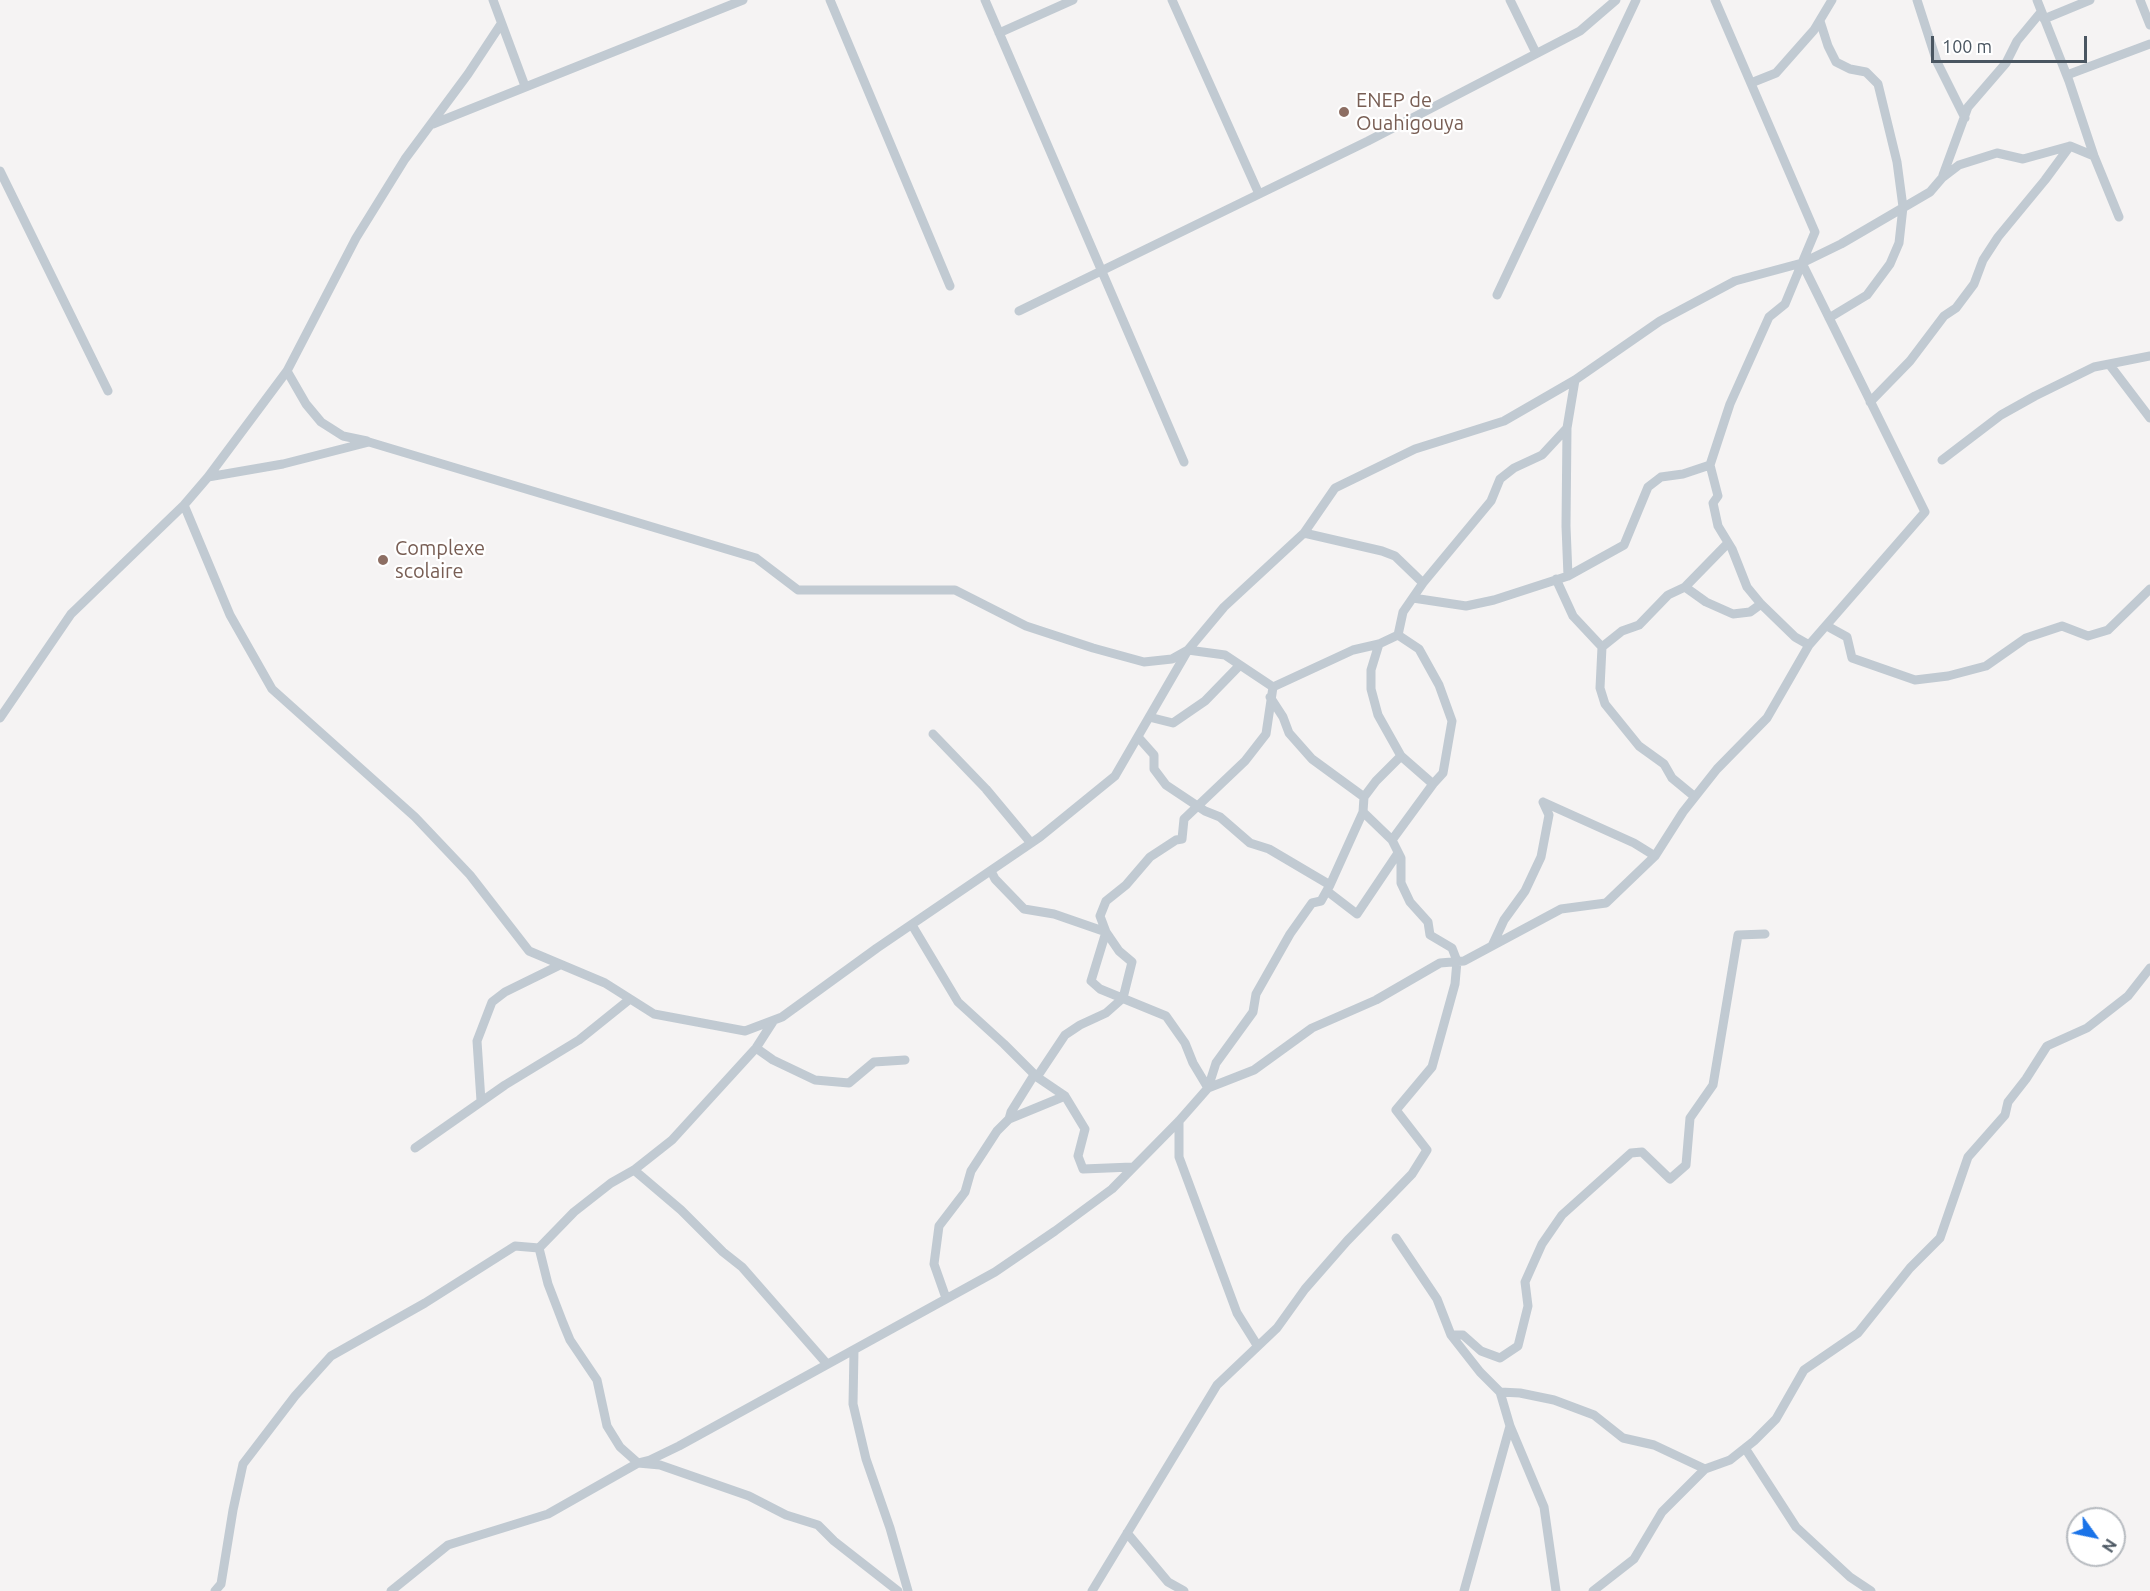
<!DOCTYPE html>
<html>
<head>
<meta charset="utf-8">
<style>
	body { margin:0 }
	#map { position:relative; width:2150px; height:1591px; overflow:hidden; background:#f5f3f3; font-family:Ubuntu,sans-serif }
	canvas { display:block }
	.north { position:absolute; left:2066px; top:1507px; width:60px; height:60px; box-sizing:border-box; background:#fff; border:2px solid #b7bbc0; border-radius:50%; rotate:123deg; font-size:16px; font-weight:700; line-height:24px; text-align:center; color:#4a5661 }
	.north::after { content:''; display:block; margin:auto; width:21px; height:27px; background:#1a73e8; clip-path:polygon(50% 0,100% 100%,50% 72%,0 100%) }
	.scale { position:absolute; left:1931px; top:36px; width:156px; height:27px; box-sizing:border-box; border:3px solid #4a5661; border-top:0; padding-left:8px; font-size:18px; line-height:21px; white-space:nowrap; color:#4a5661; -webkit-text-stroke:4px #fff; paint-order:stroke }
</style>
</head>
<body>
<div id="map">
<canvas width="2150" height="1591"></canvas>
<div class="north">N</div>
<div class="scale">100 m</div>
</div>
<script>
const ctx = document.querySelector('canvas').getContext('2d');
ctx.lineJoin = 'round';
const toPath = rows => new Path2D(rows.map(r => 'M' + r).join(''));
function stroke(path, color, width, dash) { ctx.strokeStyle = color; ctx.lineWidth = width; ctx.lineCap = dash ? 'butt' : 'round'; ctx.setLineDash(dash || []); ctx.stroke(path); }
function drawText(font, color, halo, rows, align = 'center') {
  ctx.font = font + ' Ubuntu,sans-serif'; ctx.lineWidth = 4.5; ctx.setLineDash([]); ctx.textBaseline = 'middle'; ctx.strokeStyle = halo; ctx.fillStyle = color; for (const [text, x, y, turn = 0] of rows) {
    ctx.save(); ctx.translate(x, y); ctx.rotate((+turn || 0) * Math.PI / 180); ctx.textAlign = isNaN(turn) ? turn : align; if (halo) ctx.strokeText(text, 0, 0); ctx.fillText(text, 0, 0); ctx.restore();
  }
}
const minor = toPath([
	[493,0,525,86],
	[830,0,950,286],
	[985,0,1184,462],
	[1172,0,1259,194],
	[1510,0,1536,53],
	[1917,0,1937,62,1965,118],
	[2037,0,2069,81,2094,156,2119,217],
	[2140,0,2150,25],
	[2044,19,2090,0],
	[1820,21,1828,46,1836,62,1850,69,1866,72,1878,84,1897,162,1903,207,1899,243,1890,264,1867,295,1829,318],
	[999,33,1073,0],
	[2067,75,2150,44],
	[1751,83,1776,73,1814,30,1832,0],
	[433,124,743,0],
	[0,171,108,391],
	[1943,175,1968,107,2006,63,2017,41,2041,12],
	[1802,263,1785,304,1769,317,1730,404,1710,465,1718,496,1713,503,1718,526,1732,549,1747,587,1761,604,1795,637,1809,645],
	[1497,295,1636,0],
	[1019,311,1368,141,1580,31,1616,0],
	[2109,364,2150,418],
	[287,371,306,404,321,422,343,436,367,441],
	[1870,402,1910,361,1944,316,1956,308,1974,284,1983,260,1998,237,2045,180,2070,146],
	[1942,460,2001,415,2035,396,2094,367,2150,356],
	[208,477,283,464,369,442,756,558,798,590,955,590,1026,626,1093,648,1144,662,1172,659,1188,650,1225,655,1273,687,1353,650,1379,644,1398,635],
	[184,505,230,615,272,689,415,817,470,875,529,951,605,983,654,1014,745,1031,782,1017,877,948,1040,837,1115,776,1188,650,1224,607,1304,533,1335,488,1415,449,1504,421,1575,380,1660,321,1735,281,1802,263,1841,244,1930,192,1942,178,1959,165,1997,153,2023,159,2070,146,2094,156],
	[1304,533,1382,551,1395,556,1423,583],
	[1568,576,1624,545,1648,487,1661,477,1683,474,1710,465],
	[1556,579,1573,616,1602,647,1600,688,1605,704,1639,746,1664,764,1672,778,1695,797],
	[1685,587,1706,602,1733,614,1750,612,1761,604],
	[1413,598,1466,606,1494,600,1568,576,1566,526,1567,428,1575,380],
	[1827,626,1847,637,1852,658,1915,680,1948,676,1986,666,2026,638,2062,626,2088,636,2108,630,2150,589],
	[1398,635,1403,612,1423,583,1491,501,1500,479,1514,468,1542,455,1567,428],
	[1602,647,1622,631,1639,625,1668,595,1685,587,1728,543],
	[1273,687,1266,734,1245,761,1184,819,1182,839,1176,840,1150,857,1126,885,1106,901,1100,916,1106,932,1091,981,1100,989,1166,1016,1185,1043,1193,1063,1208,1088,1216,1063,1253,1012,1256,994,1290,934,1312,903,1321,901,1330,885,1363,812,1364,797,1376,781,1401,756,1378,715,1371,689,1371,670,1379,644],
	[1270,697,1283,717,1289,733,1312,759,1364,797],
	[1149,717,1173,723,1205,701,1240,665],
	[0,718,71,614,184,505,208,477,287,371,356,238,405,159,468,74,501,24],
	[933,734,986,789,1031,843],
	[1138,737,1154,755,1154,769,1166,785,1205,811,1220,817,1250,843,1269,849,1330,885],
	[1401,756,1433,784],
	[1543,802,1634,843,1655,856],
	[1392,840,1433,784,1443,773,1452,721,1439,685,1419,649,1398,635],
	[991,871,995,879,1024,909,1054,914,1106,932,1119,951,1132,962,1123,998,1106,1013,1080,1025,1065,1035,1037,1077],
	[1327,891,1357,914,1398,853],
	[912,925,958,1002,1004,1044,1037,1077,1065,1096,1085,1129,1078,1156,1083,1169,1132,1167],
	[1492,946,1504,920,1525,891,1541,857,1549,815,1543,802],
	[774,1020,756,1048,672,1140,634,1170,611,1183,574,1212,539,1248,548,1284,563,1323,570,1340,597,1380,607,1426,620,1447,638,1463,660,1465,749,1496,786,1515,818,1525,834,1541,898,1591],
	[756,1048,773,1060,815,1080,849,1083,874,1062,905,1060],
	[481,1101,477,1041,492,1002,505,992,560,965],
	[1009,1119,1065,1096],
	[1179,1121,1179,1157,1237,1313,1257,1345],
	[415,1148,505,1085,579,1040,630,999],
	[634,1170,681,1210,723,1252,742,1267,827,1364],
	[1396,1238,1437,1299,1451,1335,1480,1372,1500,1392],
	[946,1298,934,1264,939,1226,965,1192,971,1171,997,1131,1009,1119,1011,1112,1034,1075],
	[1451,1335,1463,1335,1481,1351,1500,1358,1518,1346,1528,1306,1525,1282,1542,1244,1562,1215,1631,1153,1642,1152,1670,1179,1686,1165,1690,1118,1713,1085,1738,935,1765,934],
	[854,1350,853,1404,866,1459,890,1528,908,1591],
	[1745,1448,1796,1527,1850,1577,1871,1591],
	[1127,1533,1168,1582,1184,1591],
	[215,1591,221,1584,233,1510,243,1464,295,1396,331,1356,425,1303,515,1246,539,1248],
	[391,1591,448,1545,548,1514,638,1463,650,1460,679,1446,995,1272,1055,1231,1112,1189,1179,1121,1208,1088,1254,1070,1312,1028,1376,1000,1440,963,1464,961,1561,909,1606,903,1655,856,1683,812,1717,769,1767,718,1809,645,1925,512,1802,263,1815,232,1715,0],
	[1092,1591,1217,1385,1277,1328,1305,1289,1347,1241,1412,1174,1427,1150,1396,1110,1432,1067,1455,984,1457,961,1452,948,1430,935,1428,922,1410,902,1401,883,1401,858,1392,840,1363,812],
	[1464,1591,1510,1426],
	[1556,1591,1544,1507,1510,1426,1500,1392,1520,1393,1554,1400,1594,1415,1623,1438,1654,1445,1705,1469,1730,1460,1754,1441,1776,1419,1804,1370,1858,1333,1910,1268,1940,1238,1968,1157,2005,1115,2008,1102,2026,1079,2047,1046,2087,1028,2128,996,2150,968],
	[1593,1591,1634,1559,1662,1512,1705,1469]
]);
const markers = [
	[1344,112,6,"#8d6e63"],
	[383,560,6,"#8d6e63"]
];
const educationNames = [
	["ENEP de",1356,100],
	["Ouahigouya",1356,123],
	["Complexe",395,548],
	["scolaire",395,571]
];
stroke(minor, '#c1cad2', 9);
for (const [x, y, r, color] of markers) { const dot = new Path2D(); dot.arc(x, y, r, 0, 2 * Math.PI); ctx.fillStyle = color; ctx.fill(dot); stroke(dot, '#fff', 2); }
drawText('20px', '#785e54', '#fff', educationNames, 'left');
</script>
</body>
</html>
